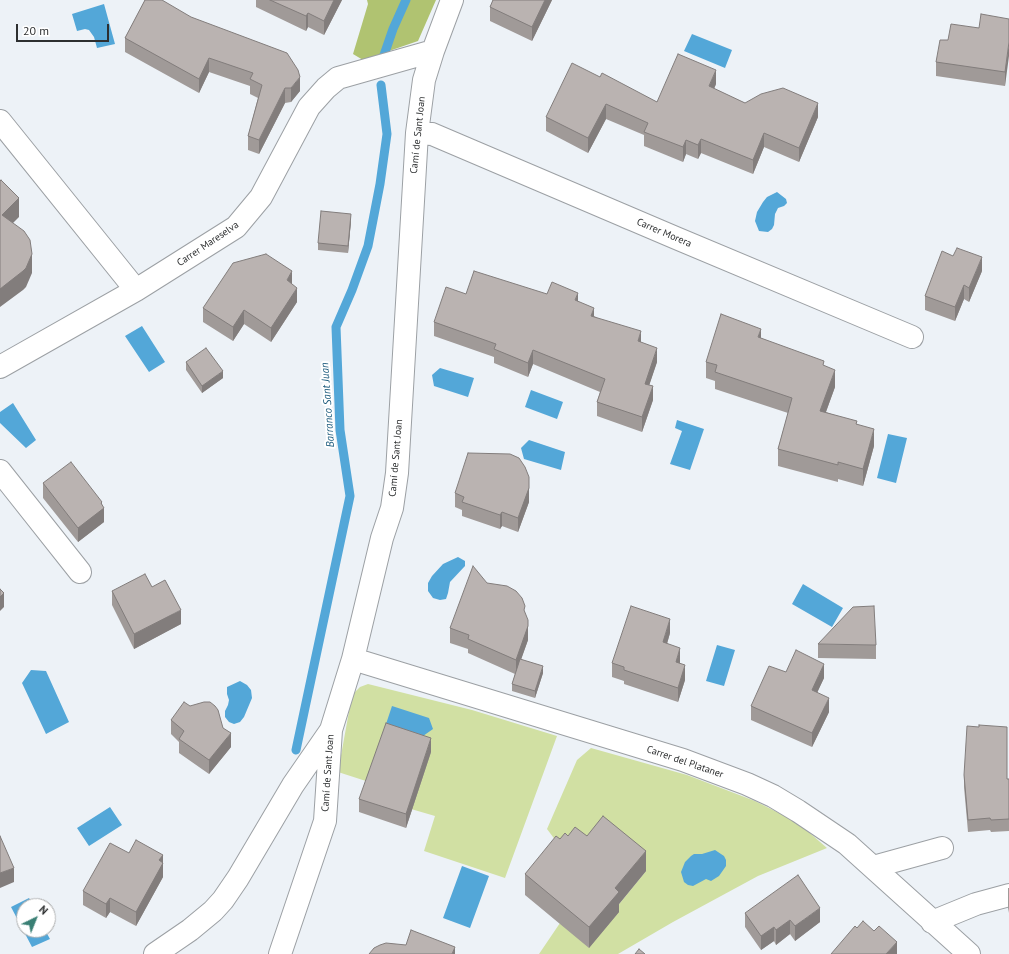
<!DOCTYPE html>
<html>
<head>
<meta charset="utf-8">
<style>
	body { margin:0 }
	#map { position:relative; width:1009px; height:954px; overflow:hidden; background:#edf2f7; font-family:"PT Sans",sans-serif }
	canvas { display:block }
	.north { position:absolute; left:16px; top:898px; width:40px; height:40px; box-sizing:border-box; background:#fff; border:1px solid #abacac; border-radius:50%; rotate:43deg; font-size:11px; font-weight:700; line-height:16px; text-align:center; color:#2d2f30 }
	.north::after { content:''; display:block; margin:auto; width:14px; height:18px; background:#397f74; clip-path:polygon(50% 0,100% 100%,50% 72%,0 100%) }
	.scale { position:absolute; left:16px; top:24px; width:93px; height:18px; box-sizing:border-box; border:2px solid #2d2f30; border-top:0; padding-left:5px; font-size:12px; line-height:14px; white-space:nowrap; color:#2d2f30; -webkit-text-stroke:3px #fff; paint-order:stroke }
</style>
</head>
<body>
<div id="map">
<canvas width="1009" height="954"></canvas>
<div class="north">N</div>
<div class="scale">20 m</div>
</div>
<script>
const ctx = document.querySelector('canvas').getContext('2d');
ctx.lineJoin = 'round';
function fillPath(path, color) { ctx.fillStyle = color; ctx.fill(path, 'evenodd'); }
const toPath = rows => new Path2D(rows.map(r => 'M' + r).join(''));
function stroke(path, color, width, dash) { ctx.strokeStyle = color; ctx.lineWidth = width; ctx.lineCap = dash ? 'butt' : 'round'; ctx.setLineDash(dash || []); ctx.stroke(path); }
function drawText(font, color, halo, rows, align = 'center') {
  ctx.font = font + ' "PT Sans",sans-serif'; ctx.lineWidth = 4; ctx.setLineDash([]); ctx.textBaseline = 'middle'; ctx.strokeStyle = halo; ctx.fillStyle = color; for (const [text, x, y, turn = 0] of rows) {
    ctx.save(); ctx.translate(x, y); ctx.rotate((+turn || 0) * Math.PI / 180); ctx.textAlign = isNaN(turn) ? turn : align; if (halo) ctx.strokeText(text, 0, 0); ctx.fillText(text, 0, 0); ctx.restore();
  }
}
const green = toPath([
	[368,684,472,710,557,736,505,878,424,851,435,816,411,809,369,782,338,772,352,695,360,687],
	[591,748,687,775,755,801,783,815,804,828,827,848,758,876,673,922,618,954,539,954,560,923,615,909,646,871,565,853,547,829,577,760]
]);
const forest = toPath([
	[367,0,436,0,418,41,363,60,353,54,368,4]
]);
const water = toPath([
	[104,4,115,44,97,48,94,37,89,30,85,29,77,31,72,14],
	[692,34,732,50,725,68,684,51],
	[777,192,786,199,787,203,784,206,778,208,775,214,774,225,772,229,768,232,759,231,755,221,757,212,763,202,767,197],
	[142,326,165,362,149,372,125,336],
	[440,368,474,378,468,397,434,386,432,375],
	[531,390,563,402,557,419,525,407],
	[13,403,36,440,26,448,0,423,0,412],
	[677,420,704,429,690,470,670,464,682,431,675,428],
	[888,434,907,438,896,483,877,478],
	[529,440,565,452,561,470,524,459,521,448],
	[458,557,465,561,465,566,450,582,448,593,446,599,440,600,433,598,428,591,428,583,432,576,443,564],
	[803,584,843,608,832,627,792,604],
	[717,645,735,650,724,686,706,681],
	[31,670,46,671,69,722,46,734,22,683],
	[240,681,247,685,251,690,252,698,244,717,240,722,234,724,229,722,225,717,225,711,228,705,229,700,227,694,227,687],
	[392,706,429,718,433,729,423,736,386,724],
	[110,807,122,825,89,846,77,828],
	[715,850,724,856,726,860,726,866,719,876,711,881,706,879,693,886,688,885,684,882,681,872,685,862,691,856,694,854,702,854],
	[462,866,489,876,470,928,443,918],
	[29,898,33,906,24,906,24,930,45,930,50,939,32,947,11,907]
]);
const stream = toPath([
	[383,58,393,29,406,0],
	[296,750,350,496,340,430,336,327,352,290,368,246,380,184,387,134,381,85]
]);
const minor = toPath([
	[0,121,136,290],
	[417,133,432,134,676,238,912,337],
	[0,367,136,290,236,227,261,197,309,107,326,88,338,78,433,51],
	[0,471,80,572],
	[353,659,683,760,747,784,773,796,798,811,847,844,969,954],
	[873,867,942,848],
	[932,922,976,904,1009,895],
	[155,954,190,930,213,911,223,900,238,878,293,785,331,730],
	[280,954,325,821,331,730,353,659,382,538,392,508,397,473,417,133,424,80,433,51,452,0]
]);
const wall = toPath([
	[145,0,300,91,291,102,285,103,259,154,248,150,248,136,258,98,250,94,250,86,209,72,199,93,125,52,125,38],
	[256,0,342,0,324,35,308,27,306,31,256,7],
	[493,0,552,0,532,41,490,21,490,7],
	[1009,19,1005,86,936,76,936,62,948,40],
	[600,77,657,102,716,84,714,89,745,103,818,117,799,162,764,147,753,174,701,153,698,159,686,154,683,162,644,146,644,135,606,119,588,153,546,131,546,117],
	[351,221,348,253,318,250,318,243],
	[982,271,969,302,964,299,955,321,925,310,925,296],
	[292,284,297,302,271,342,244,324,233,341,203,322,203,308],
	[466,294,547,294,578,301,594,316,641,342,657,362,649,385,653,400,642,432,597,416,597,402,600,392,533,364,528,377,494,363,494,357,434,336,434,322],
	[761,338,824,366,835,387,826,412,857,424,874,446,863,486,838,479,838,482,778,466,778,449,788,413,715,389,715,381,706,378,706,362],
	[186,362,223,378,202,393,186,370],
	[43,483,102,506,104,522,78,542,43,498],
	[455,493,529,502,518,532,502,526,500,529,462,516,462,510,455,507],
	[487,583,525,613,528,634,528,640,521,659,543,673,535,698,512,691,512,684,515,674,468,653,468,649,450,643,450,628],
	[152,587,181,624,134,649,112,605,112,591],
	[670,633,667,644,680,662,680,663,685,680,678,702,624,684,624,681,612,677,612,663],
	[818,644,876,645,876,659,818,658],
	[786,672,824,678,817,692,829,712,812,747,751,720,751,706],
	[171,720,223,728,231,747,209,774,179,753,179,742,171,734],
	[431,752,406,828,359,812,359,799],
	[964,775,1009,779,1009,831,991,832,990,830,968,832,964,787],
	[568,836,587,836,646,871,619,904,619,912,589,948,525,895,525,874,560,839],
	[129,853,163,855,163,877,136,926,110,912,106,918,83,905,83,891],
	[1008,888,1009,888,1009,913,1008,908],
	[745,913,820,922,795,941,790,934,776,945,774,941,761,950,745,927]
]);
const shadedWall = toPath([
	[334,0,342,0,324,35,324,21],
	[545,0,552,0,532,41,532,27],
	[308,13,308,27,306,31,306,16],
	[1009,42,1009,56,1005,86,1005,72],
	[209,58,209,72,199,93,199,79],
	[716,70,716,84,709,100,709,86],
	[300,77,300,91,291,102,291,88],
	[285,88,285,103,259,154,259,140],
	[818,103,818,117,799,162,799,148],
	[606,104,606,119,588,153,588,138],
	[764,133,764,147,753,174,753,160],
	[701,139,701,153,698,159,698,145],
	[686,140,686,154,683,162,683,147],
	[19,198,19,217,2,234,2,215],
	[351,214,351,221,348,253,348,246],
	[32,254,32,273,26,287,23,290,0,307,0,289],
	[982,257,982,271,969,302,969,288],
	[292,271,292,285,287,280],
	[964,285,964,299,955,321,955,307],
	[297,288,297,302,271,342,271,328],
	[578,293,578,307,575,300],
	[594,308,594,322,591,316],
	[244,310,244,324,233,341,233,327],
	[761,329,761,346,758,337],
	[641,331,641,345,638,341],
	[657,348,657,362,645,398,645,384],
	[533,350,533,364,528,377,528,363],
	[835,370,835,387,820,428,820,411],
	[223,371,223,378,202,393,202,386],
	[653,386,653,400,642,432,642,417],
	[874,429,874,446,863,486,863,469],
	[529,477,529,502,518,532,518,518],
	[102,502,102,509,104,508,104,522,78,542,78,528],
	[502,512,502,526,500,529,500,515],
	[4,593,4,607,0,611,0,597],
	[181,610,181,624,134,649,134,634],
	[670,619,670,633,663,657,663,642],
	[528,620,528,640,516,674,516,660],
	[680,648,680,662,676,676,676,662],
	[824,664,824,678,812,704,812,690],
	[685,665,685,680,678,702,678,688],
	[543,666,543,673,535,698,535,691],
	[829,698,829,712,812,747,812,733],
	[231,733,231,747,209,774,209,760],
	[431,738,431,752,406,828,406,814],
	[646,851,646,871,619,904,619,912,589,948,589,927,615,888],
	[163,855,163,877,136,926,136,912,159,860],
	[14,868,14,882,0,888,0,873],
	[110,898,110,912,106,918,106,904],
	[820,908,820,922,795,941,795,926],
	[790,920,790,934,776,945,776,930],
	[774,927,774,941,761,950,761,936],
	[897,942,897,954,886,954],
	[455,947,455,954,452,954]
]);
const building = toPath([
	[145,0,162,0,191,17,287,53,298,70,300,77,291,88,285,88,259,140,248,136,262,85,250,79,253,73,209,58,199,79,125,38,145,0],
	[270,0,334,0,324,21,308,13,306,16,270,0],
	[493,0,545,0,532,27,490,7,493,0],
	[981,14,1009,19,1009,42,1005,72,936,62,940,40,948,40,951,24,979,28,981,14],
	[678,54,716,70,709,86,745,103,761,94,783,88,818,103,799,148,764,133,753,160,701,139,698,145,686,140,683,147,644,132,648,123,606,104,588,138,546,117,572,63,600,77,602,73,657,102,678,54],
	[1,180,19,198,2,215,24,231,30,240,32,254,26,268,23,271,0,289,0,181,1,180],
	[321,211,351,214,348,246,318,243,321,211],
	[957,248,982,257,969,288,964,285,955,307,925,296,942,251,953,256,957,248],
	[266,254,292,271,287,280,297,288,271,328,244,310,233,327,203,308,233,263,266,254],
	[474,271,547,294,552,282,578,293,575,300,594,308,591,316,641,331,638,341,657,348,645,384,653,386,642,417,597,402,605,379,533,350,528,363,494,349,496,344,434,322,446,287,466,294,474,271],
	[721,314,761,329,758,337,824,361,823,365,835,370,820,411,857,421,856,424,874,429,863,469,838,462,838,465,778,449,792,398,715,372,717,365,706,362,721,314],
	[206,348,223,371,202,386,186,362,206,348],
	[468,453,510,454,519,458,525,467,529,477,529,488,518,518,502,512,500,515,462,502,464,497,455,493,468,453],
	[71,462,102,502,101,503,104,508,78,528,43,483,71,462],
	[473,566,487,583,507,586,516,591,522,598,525,606,524,610,528,620,528,626,516,660,468,639,469,635,450,628,473,566],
	[145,574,152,587,165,580,181,610,134,634,112,591,145,574],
	[0,589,4,593,0,597,0,589],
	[631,606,670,619,663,642,680,648,676,662,685,665,678,688,624,670,624,667,612,663,631,606],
	[874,606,876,645,818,644,853,607,874,606],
	[796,650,824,664,812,690,829,698,812,733,751,706,769,666,786,672,796,650],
	[520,659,543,666,535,691,512,684,520,659],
	[184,702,190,706,204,702,210,702,215,706,218,710,223,728,231,733,209,760,179,739,184,731,171,720,184,702],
	[386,723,431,738,406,814,359,799,386,723],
	[979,725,1007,727,1007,779,1009,779,1009,819,991,820,990,818,968,820,964,775,967,726,979,727,979,725],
	[603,816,646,851,615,888,619,892,589,927,525,874,556,836,560,839,565,833,568,836,575,827,587,836,603,816],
	[0,836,14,868,0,873,0,836],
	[136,840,163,855,159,860,163,863,136,912,110,898,106,904,83,891,110,843,129,853,136,840],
	[798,875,820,908,795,926,790,920,776,930,774,927,761,936,745,913,798,875],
	[863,921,874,931,879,926,897,942,886,954,831,954,855,926,857,928,863,921],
	[411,930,455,947,452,954,369,954,374,948,380,945,386,943,406,945,411,930],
	[639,949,645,954,635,954,639,949]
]);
const streetNames = [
	["Camí de Sant Joan",418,135,-84],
	["Carrer Morera",664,233,23],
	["Carrer Mareselva",208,244,-34],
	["Camí de Sant Joan",396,458,-85],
	["Carrer del Plataner",685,762,19],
	["Camí de Sant Joan",328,773,-86]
];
const waterNames = [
	["Barranco Sant Juan",328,405,-94]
];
fillPath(green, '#d1e0a3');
fillPath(forest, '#b0c371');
fillPath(water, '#53a7d8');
stroke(stream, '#53a7d8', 9);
stroke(minor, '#9ca0a4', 24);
stroke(minor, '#fff', 22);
fillPath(wall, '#a09a98');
fillPath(shadedWall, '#827d7c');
fillPath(building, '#bab3b1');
stroke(building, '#827d7c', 1);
drawText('10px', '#2d2f30', '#fff', streetNames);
drawText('italic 11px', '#1e5c7e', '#fff', waterNames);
</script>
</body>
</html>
